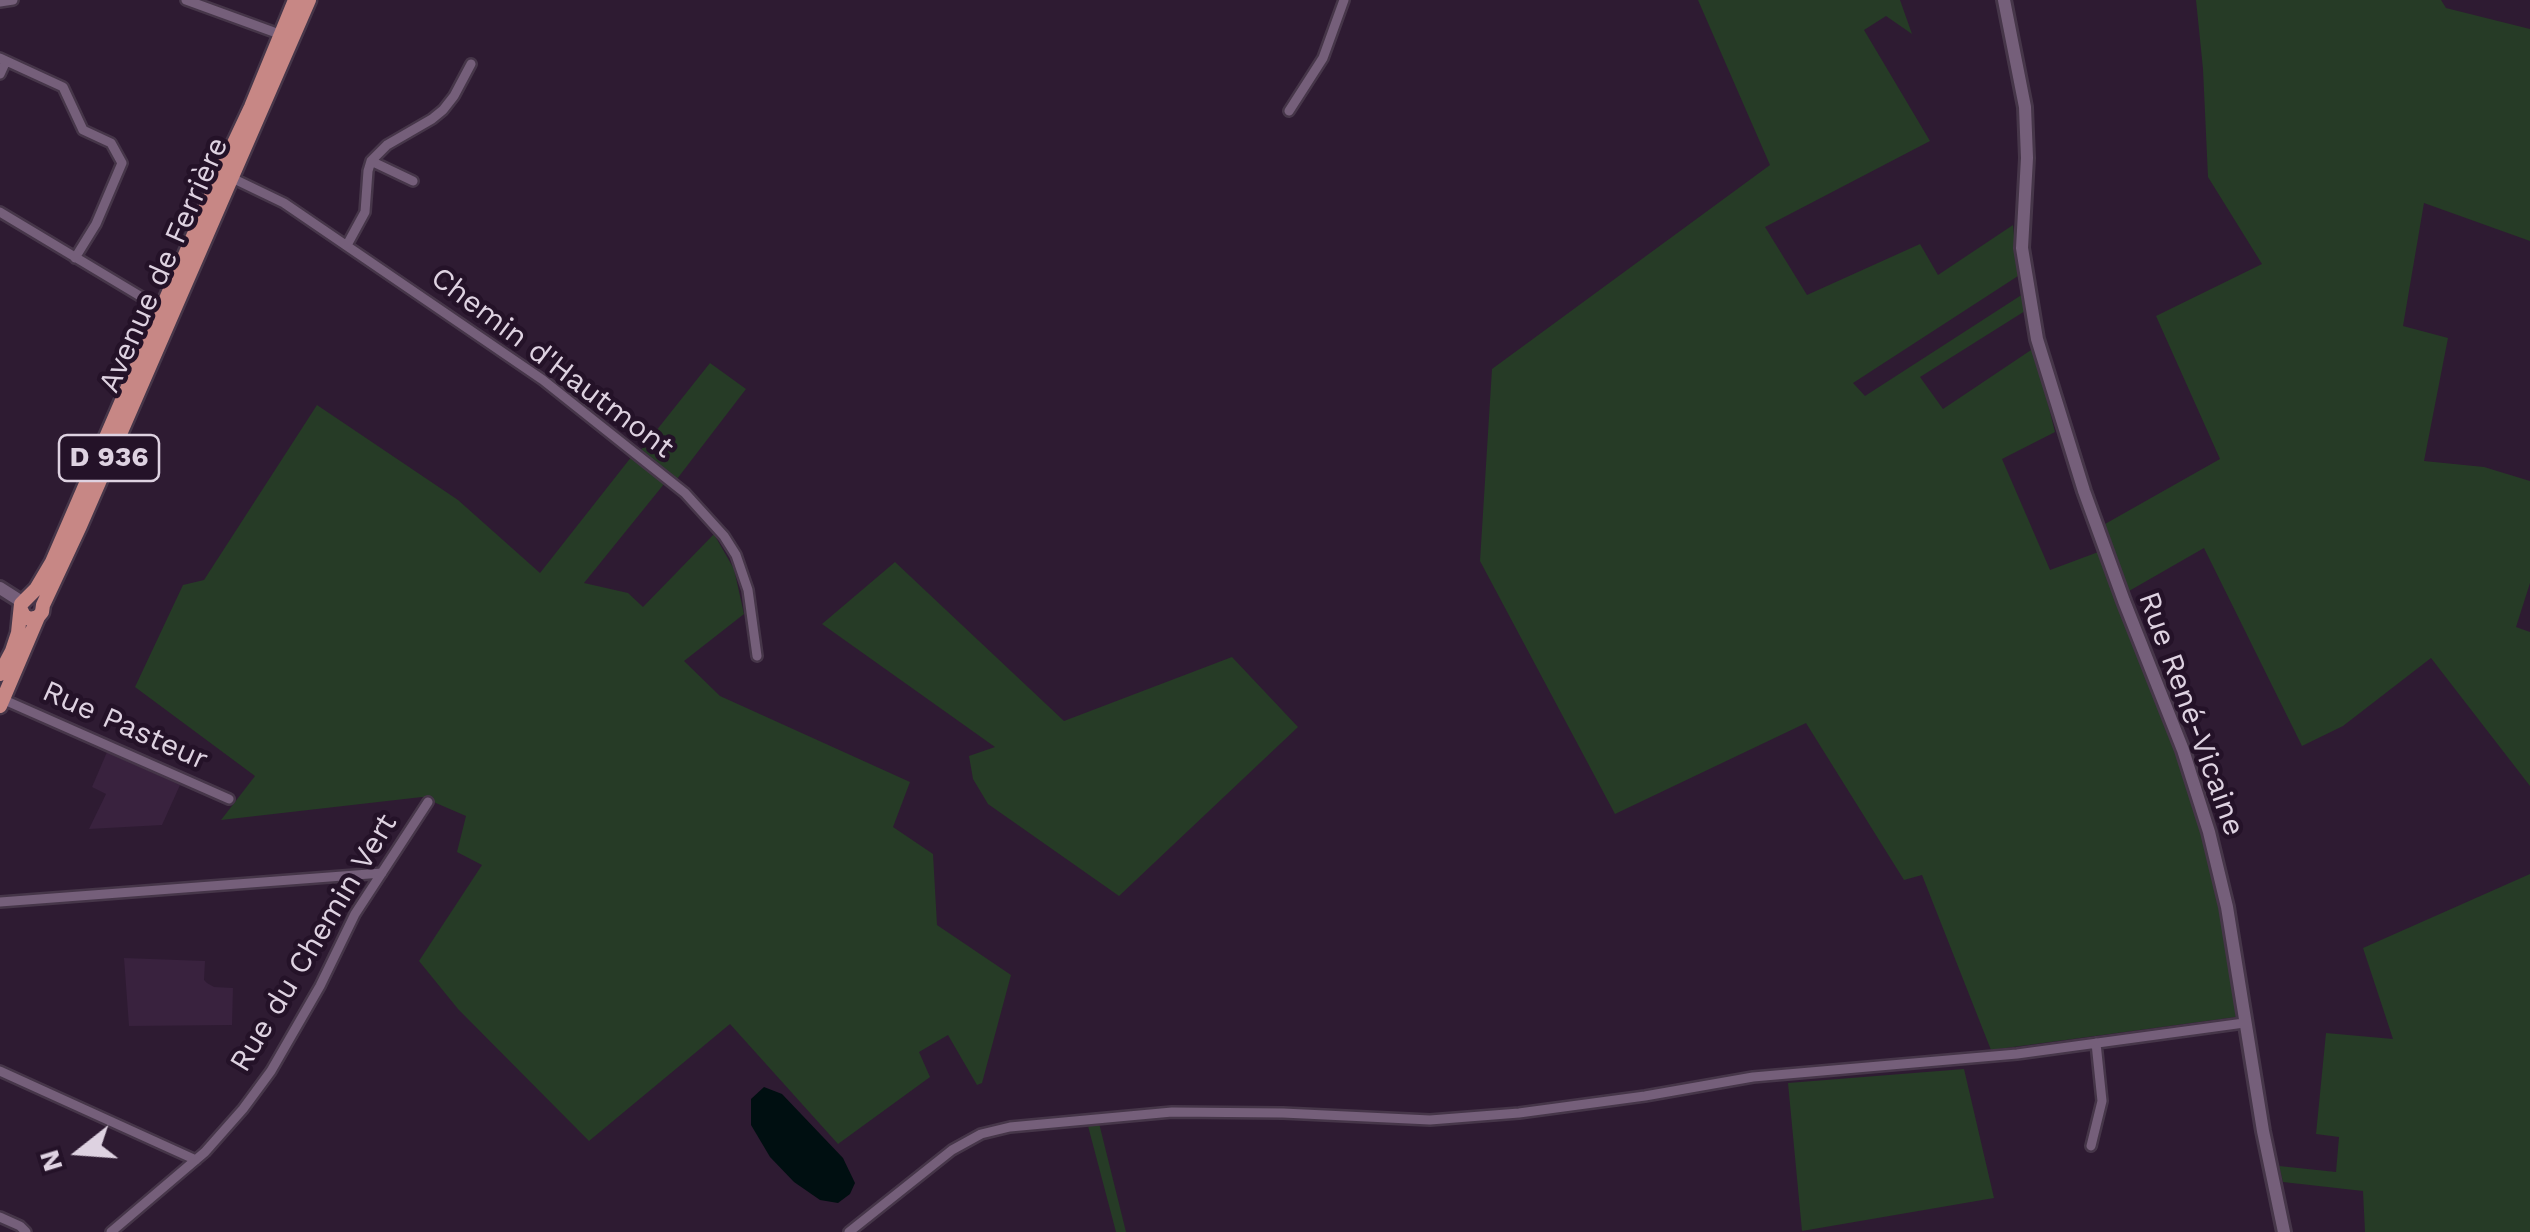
<!DOCTYPE html>
<meta charset="utf-8">
<style>
body{margin:0}
#map{position:relative;width:2530px;height:1232px;overflow:hidden;background:#2e1b32;font-family:"Work Sans",sans-serif}
canvas{display:block}
.north{position:absolute;left:30px;top:1102px;width:100px;height:100px;-webkit-text-stroke:8px #241228;paint-order:stroke;rotate:253deg;font-size:28px;font-weight:700;line-height:40px;text-align:center;color:#ded2e1}
.north::after{content:'';display:block;margin:auto;width:35px;height:45px;background:#ded2e1;clip-path:polygon(50% 0,100% 100%,50% 72%,0 100%)}
</style>
<div id="map">
<canvas width="2530" height="1232"></canvas>
<div class="north">N</div>
</div>
<script>
const ctx = document.querySelector('canvas').getContext('2d');
ctx.lineJoin = 'round';
function paint(path, color) { ctx.fillStyle = color; ctx.fill(path, 'evenodd'); }
const toPath = rows => new Path2D(rows.map(r => 'M' + r).join(''));
function trace(path, color, width, dash) { ctx.strokeStyle = color; ctx.lineWidth = width; ctx.lineCap = dash ? 'butt' : 'round'; ctx.setLineDash(dash || []); ctx.stroke(path); }
function write(font, color, halo, rows, align = 'center') {
  ctx.font = font + ' "Work Sans",sans-serif'; ctx.lineWidth = 9; ctx.setLineDash([]); ctx.textBaseline = 'middle'; ctx.strokeStyle = halo; ctx.fillStyle = color; for (const [text, x, y, turn = 0] of rows) {
    ctx.save(); ctx.translate(x, y); ctx.rotate((+turn || 0) * Math.PI / 180); ctx.textAlign = isNaN(turn) ? turn : align; if (halo) ctx.strokeText(text, 0, 0); ctx.fillText(text, 0, 0); ctx.restore();
  }
}
paint(toPath([
 [107,752,180,785,162,825,89,829,106,794,92,787],
 [124,958,205,961,204,980,207,983,214,987,233,988,232,1025,129,1026]
]), '#39223e');
paint(toPath([
 [1698,0,1900,0,1912,34,1886,16,1864,30,1930,141,1765,227,1807,295,1920,244,1938,275,2013,225,2018,276,1853,383,1865,396,2023,294,2025,311,1920,377,1943,409,2034,348,2055,432,2002,459,2050,570,2101,551,2167,724,2212,869,2223,920,2236,1017,1991,1050,1922,875,1904,880,1806,723,1615,814,1480,561,1492,369,1770,165],
 [2196,0,2441,0,2446,8,2530,29,2530,241,2424,203,2403,326,2448,338,2424,461,2484,467,2530,481,2530,583,2516,627,2530,632,2530,786,2431,658,2343,726,2302,746,2204,548,2129,591,2105,524,2220,459,2156,316,2262,264,2208,177,2203,69],
 [710,363,746,389,677,479,640,451],
 [317,405,458,500,540,573,632,456,664,484,584,583,628,593,643,607,714,534,734,569,744,614,684,661,720,696,910,782,893,827,933,854,937,925,1011,975,982,1083,977,1085,948,1035,919,1052,930,1077,838,1144,730,1024,589,1141,458,1009,419,961,482,865,457,852,466,816,422,797,221,820,255,776,135,687,183,585,204,580],
 [895,562,1064,721,1232,657,1298,727,1119,896,988,804,973,779,969,756,995,747,822,624],
 [2530,874,2530,1232,2365,1232,2363,1191,2283,1182,2279,1166,2336,1172,2339,1137,2316,1134,2326,1033,2393,1039,2363,948],
 [1964,1069,1994,1198,1802,1231,1788,1083],
 [1099,1123,1126,1232,1116,1232,1088,1126]
]), '#263b26');
paint(toPath([
 [764,1087,782,1094,843,1158,855,1183,850,1194,838,1203,820,1200,794,1182,770,1157,751,1125,751,1099]
]), '#000f11');
const street = toPath([
 [186,0,282,35],
 [0,2,13,0],
 [0,58,63,87,83,130,111,143,122,163,96,224,75,258],
 [0,74,6,61],
 [1289,111,1323,58,1344,0],
 [371,161,413,181],
 [232,178,284,203,543,380,685,493,724,536,736,555,748,590,757,656],
 [0,212,165,311],
 [347,245,365,212,368,171,371,161,387,145,432,119,443,110,454,96,471,64],
 [0,698,229,799],
 [0,902,382,873],
 [0,1071,196,1160],
 [2091,1146,2102,1101,2096,1043],
 [0,1217,20,1226,26,1232],
 [111,1232,205,1152,243,1109,271,1071,320,986,355,914,428,802],
 [849,1232,952,1150,981,1134,1010,1127,1172,1112,1283,1113,1430,1120,1519,1113,1645,1096,1753,1077,2017,1054,2244,1023]
]);
const secondary = toPath([
 [2004,0,2025,107,2027,158,2022,248,2037,339,2084,491,2124,601,2183,750,2209,832,2227,907,2263,1131,2284,1232],
 [0,588,22,602]
]);
const primary = toPath([
 [21,610,24,616,30,619,38,617,42,612,43,605,80,526,309,0],
 [0,674,12,651,18,633,21,604,36,589,52,562,227,158,251,107,295,0],
 [0,706,38,617]
]);
trace(street, '#463649', 14);
trace(secondary, '#463649', 18);
trace(primary, '#463649', 19);
trace(street, '#755f7a', 9);
trace(secondary, '#755f7a', 12);
trace(primary, '#c78785', 14);
for (const [x, y, w] of [
 [109,458,100]
]) { const box = new Path2D(); box.roundRect(x - w / 2, y - 23, w, 46, 8); ctx.fillStyle = '#241228'; ctx.fill(box); trace(box, '#ded2e1', 2.5); }
write('bold 28px', '#ded2e1', null, [
 ["D 936",109,458]
]);
write('30px', '#ded2e1', '#241228', [
 ["Avenue de Ferrière",164,265,-66],
 ["Chemin d'Hautmont",552,363,37],
 ["Rue René-Vicaine",2191,714,70],
 ["Rue Pasteur",125,726,24],
 ["Rue du Chemin Vert",314,943,-59]
]);
</script>
